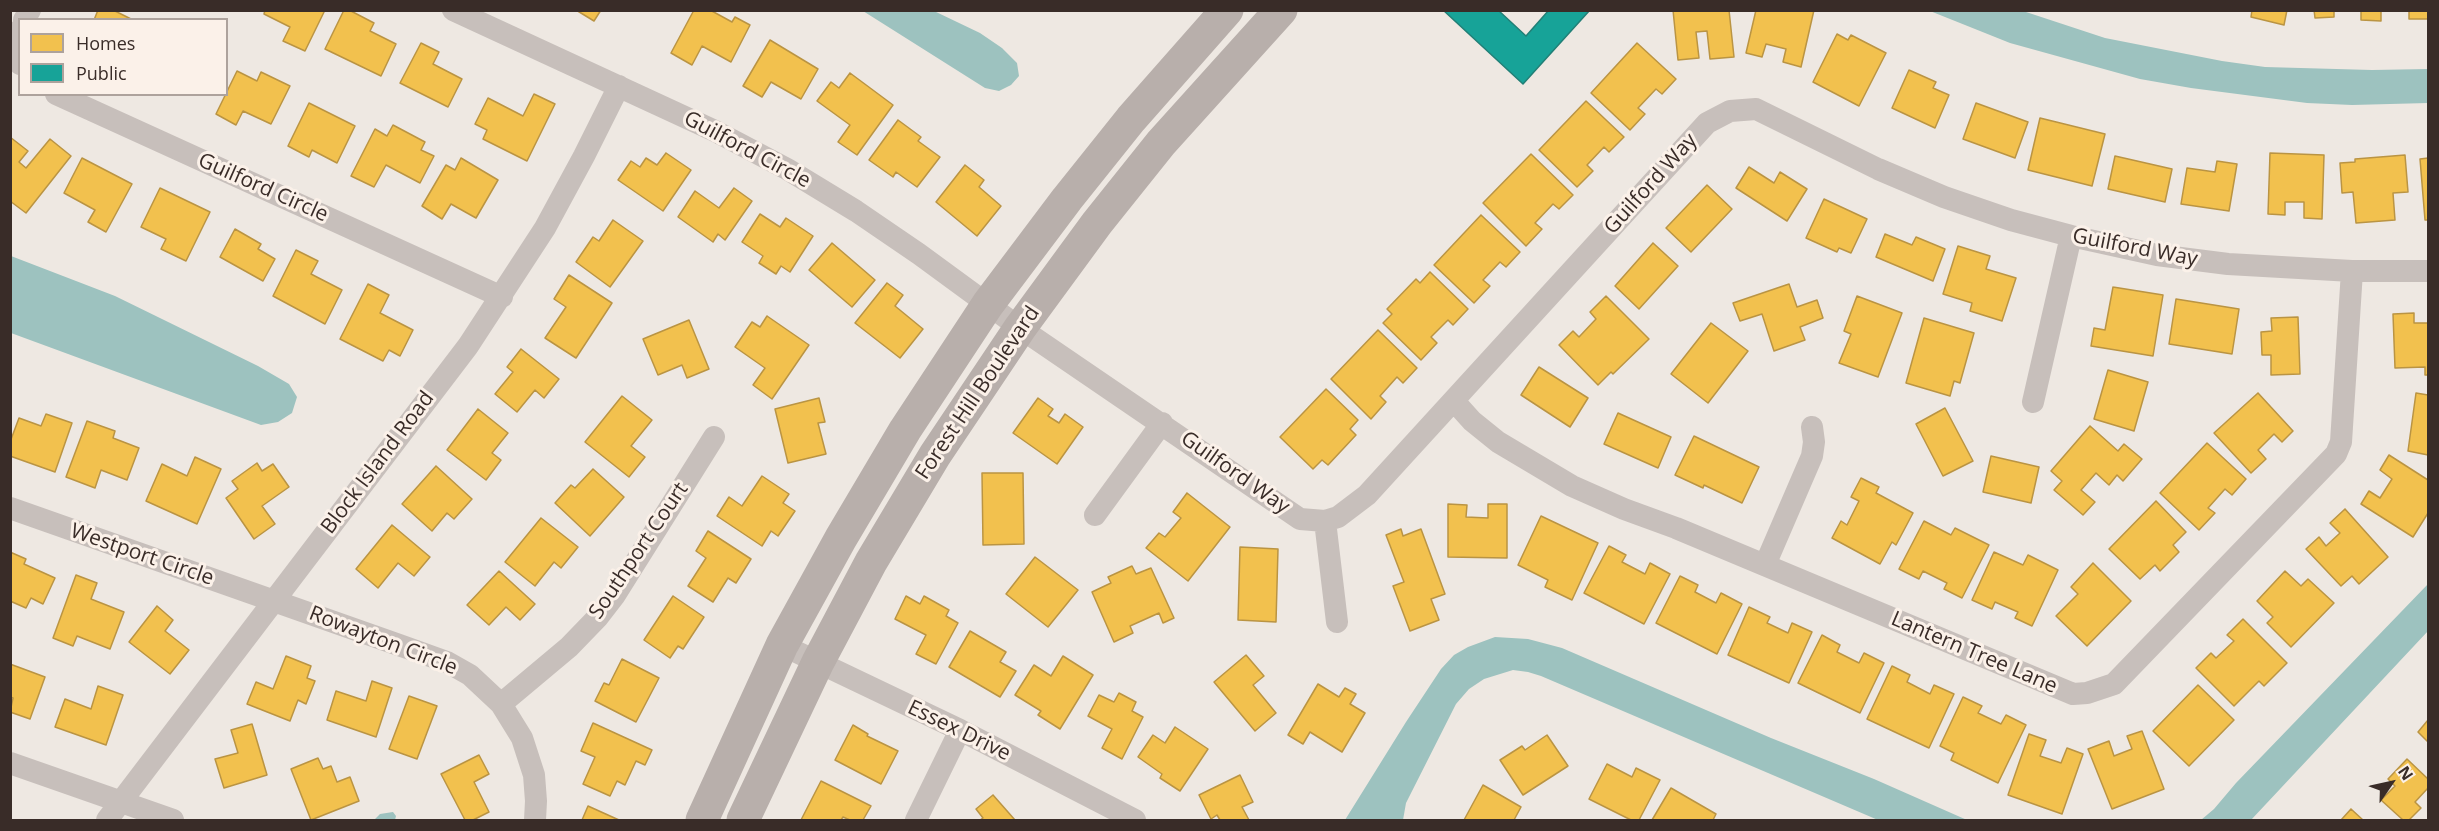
<!DOCTYPE html>
<style>
body{margin:0}
#map{position:relative;width:2439px;height:831px;overflow:hidden;background:#eee8e2;font-family:"Open Sans",sans-serif}
canvas{display:block}
.frame{position:absolute;inset:0;border:12px solid #392c28;pointer-events:none}
.legend{position:absolute;left:18px;top:18px;width:210px;height:78px;box-sizing:border-box;background:#fbf1e9;border:2px solid #ada29c;margin:0;padding:8px 10px;list-style:none;font-size:18px;color:#392c28}
.legend li{display:flex;align-items:center;gap:12px;height:30px}
.legend b{width:30px;border:2px solid #ada29c}
.north{position:absolute;left:2361px;top:753px;width:60px;height:60px;-webkit-text-stroke:4px #fbf1e9;paint-order:stroke;rotate:56deg;font-size:16px;font-weight:700;line-height:24px;text-align:center;color:#392c28}
.north::after{content:'';display:block;margin:auto;width:21px;height:27px;background:#392c28;clip-path:polygon(50% 0,100% 100%,50% 72%,0 100%)}
</style>
<div id="map">
<canvas width="2439" height="831"></canvas>
<div class="frame"></div>
<ul class="legend">
<li><b style="height:16px;background:#f2c14e"></b>Homes</li>
<li><b style="height:16px;background:#17a398"></b>Public</li>
</ul>
<div class="north">N</div>
</div>
<script>
const ctx = document.querySelector('canvas').getContext('2d');
ctx.lineJoin = 'round';
function paint(path, color) { ctx.fillStyle = color; ctx.fill(path, 'evenodd'); }
const toPath = rows => new Path2D(rows.map(r => 'M' + r).join(''));
function trace(path, color, width, dash) { ctx.strokeStyle = color; ctx.lineWidth = width; ctx.lineCap = dash ? 'butt' : 'round'; ctx.setLineDash(dash || []); ctx.stroke(path); }
function write(font, color, halo, rows, align = 'center') {
  ctx.font = font + ' "Open Sans",sans-serif'; ctx.lineWidth = 6; ctx.setLineDash([]); ctx.textBaseline = 'middle'; ctx.strokeStyle = halo; ctx.fillStyle = color; for (const [text, x, y, turn = 0] of rows) {
    ctx.save(); ctx.translate(x, y); ctx.rotate((+turn || 0) * Math.PI / 180); ctx.textAlign = isNaN(turn) ? turn : align; if (halo) ctx.strokeText(text, 0, 0); ctx.fillText(text, 0, 0); ctx.restore();
  }
}
paint(toPath([
 [863,11,934,11,980,33,1002,48,1017,63,1019,76,1011,85,999,91,985,88],
 [1930,11,2023,11,2105,38,2222,61,2265,67,2372,70,2428,69,2428,103,2352,105,2307,103,2191,88,2140,79,2010,43],
 [11,256,115,296,258,366,289,384,297,397,292,413,278,422,261,425,11,333],
 [2428,584,2428,631,2251,820,2201,820,2214,809,2236,783],
 [1495,637,1528,639,1562,648,1771,738,1874,779,1967,820,1878,820,1541,676,1528,672,1513,670,1484,679,1469,689,1456,704,1406,803,1403,820,1345,820,1406,722,1441,669,1454,655,1468,647],
 [393,812,396,816,395,820,374,820,380,814]
]), '#9dc2bf');
const homes = toPath([
 [98,10,113,10,133,20,94,20,98,10],
 [265,10,325,10,305,51,283,41,290,27,264,14,265,10],
 [344,10,349,10,374,23,370,31,396,44,381,76,325,49,344,10],
 [576,10,601,10,594,21,576,10],
 [694,10,710,10,732,22,735,17,750,25,731,62,702,46,692,65,671,53,694,10],
 [1673,10,1729,10,1734,57,1710,59,1707,31,1696,32,1699,58,1678,60,1673,10],
 [1756,10,1814,10,1801,67,1783,62,1786,49,1766,44,1762,57,1746,53,1756,10],
 [2252,10,2287,10,2284,25,2251,17,2252,10],
 [2314,10,2334,10,2334,17,2315,18,2314,10],
 [2361,10,2381,10,2381,21,2361,20,2361,10],
 [2409,10,2428,10,2428,19,2409,19,2409,10],
 [1837,34,1848,40,1851,35,1886,53,1859,106,1813,82,1837,34],
 [770,40,818,69,801,99,771,82,762,97,743,86,770,40],
 [421,43,439,52,433,64,462,79,448,107,400,83,421,43],
 [1637,43,1676,79,1662,94,1656,89,1638,108,1645,114,1630,130,1591,93,1637,43],
 [1909,70,1936,82,1933,88,1949,95,1935,128,1892,108,1909,70],
 [237,71,257,81,261,72,290,86,271,124,243,111,236,125,216,114,237,71],
 [850,73,893,105,857,155,838,142,850,125,817,101,831,82,839,88,850,73],
 [534,94,555,104,527,161,483,139,487,130,475,124,488,98,523,116,534,94],
 [1586,101,1624,137,1609,152,1604,147,1587,165,1593,171,1577,187,1539,150,1586,101],
 [309,103,355,126,337,163,312,150,309,157,288,146,309,103],
 [1976,103,2028,122,2015,158,1963,139,1976,103],
 [2040,118,2105,134,2092,186,2028,170,2040,118],
 [898,120,921,137,918,141,940,157,917,187,896,172,893,177,869,160,898,120],
 [393,125,425,142,421,150,434,156,420,183,386,165,374,187,351,176,375,129,387,136,393,125],
 [10,137,28,151,19,162,26,168,50,139,71,156,26,213,10,201,10,137],
 [666,153,691,170,663,211,618,180,631,161,640,167,646,158,657,165,666,153],
 [2270,153,2324,155,2322,219,2304,218,2304,202,2285,202,2285,215,2268,214,2270,153],
 [1531,154,1573,195,1559,209,1553,204,1535,223,1542,229,1526,246,1483,203,1531,154],
 [2405,155,2408,192,2393,193,2395,220,2356,223,2353,192,2342,193,2340,163,2355,162,2355,159,2405,155],
 [2115,156,2172,169,2165,202,2108,189,2115,156],
 [82,158,132,184,106,232,88,222,95,210,64,193,82,158],
 [461,158,498,180,476,218,451,204,442,219,422,206,446,165,455,170,461,158],
 [2428,158,2428,220,2425,220,2420,159,2428,158],
 [2217,161,2237,164,2229,211,2181,204,2187,168,2215,172,2217,161],
 [965,165,984,180,979,187,1001,206,977,236,936,202,965,165],
 [1749,167,1774,183,1780,172,1807,189,1787,221,1736,188,1749,167],
 [1707,185,1732,209,1691,252,1666,228,1707,185],
 [160,188,210,212,186,261,161,249,166,239,141,227,160,188],
 [734,188,752,201,725,240,718,234,713,242,678,217,695,191,719,208,734,188],
 [1824,199,1867,219,1851,253,1839,248,1837,252,1806,238,1824,199],
 [760,214,780,227,786,218,813,236,790,272,781,266,776,274,759,263,763,256,742,242,760,214],
 [1481,215,1520,252,1506,267,1500,262,1483,280,1490,286,1474,303,1434,265,1481,215],
 [613,220,643,241,610,287,576,262,593,237,599,241,613,220],
 [235,229,261,244,258,249,275,259,263,281,220,257,235,229],
 [1885,234,1912,245,1916,237,1945,249,1933,281,1876,257,1885,234],
 [832,243,875,280,852,307,809,270,832,243],
 [1653,243,1678,266,1639,309,1615,286,1653,243],
 [1958,246,1990,256,1986,269,2016,278,2002,321,1970,311,1972,303,1943,294,1958,246],
 [296,250,318,261,311,274,342,290,325,324,273,296,296,250],
 [1430,272,1468,309,1453,325,1448,320,1431,337,1437,343,1421,360,1383,323,1392,314,1387,309,1416,279,1420,283,1430,272],
 [569,275,612,303,576,358,545,338,566,307,554,299,569,275],
 [887,283,903,295,895,306,923,329,900,358,855,323,887,283],
 [368,284,389,295,380,313,413,330,400,356,389,350,383,361,340,339,368,284],
 [1789,284,1797,307,1817,300,1823,318,1800,327,1805,340,1774,351,1762,314,1740,321,1733,303,1789,284],
 [2113,287,2163,295,2153,356,2091,346,2094,328,2105,330,2113,287],
 [1606,296,1649,339,1613,374,1611,372,1598,385,1559,345,1573,331,1579,337,1596,319,1590,312,1606,296],
 [1857,296,1902,313,1878,377,1839,363,1851,334,1844,331,1857,296],
 [2176,299,2239,309,2232,354,2169,344,2176,299],
 [2414,313,2414,323,2428,323,2428,375,2425,375,2425,367,2395,368,2393,314,2414,313],
 [767,316,809,345,772,399,753,385,765,368,735,347,752,322,760,327,767,316],
 [2298,317,2300,374,2271,375,2271,355,2262,355,2261,332,2272,331,2271,318,2298,317],
 [1924,318,1974,333,1960,383,1954,381,1950,396,1906,383,1924,318],
 [689,320,709,369,687,378,682,365,658,375,643,339,689,320],
 [1711,323,1748,351,1708,403,1671,374,1711,323],
 [1378,330,1417,368,1403,383,1397,377,1380,396,1386,402,1371,419,1331,379,1378,330],
 [521,349,559,379,544,398,535,390,517,412,495,394,513,372,507,367,521,349],
 [1539,367,1588,398,1570,427,1521,395,1539,367],
 [2108,370,2148,382,2134,431,2094,419,2108,370],
 [1326,389,1358,420,1350,429,1356,435,1328,465,1322,460,1313,469,1280,437,1326,389],
 [2258,393,2293,431,2282,442,2274,434,2258,450,2266,459,2251,473,2214,433,2258,393],
 [2416,393,2428,395,2428,455,2408,451,2416,393],
 [622,396,652,420,631,446,645,457,629,477,585,442,622,396],
 [819,398,825,422,818,423,826,454,788,463,775,409,819,398],
 [1038,398,1053,409,1048,416,1059,423,1065,414,1083,427,1057,464,1013,433,1038,398],
 [1945,408,1973,461,1943,476,1916,424,1945,408],
 [478,409,508,433,492,453,501,460,486,480,447,450,478,409],
 [1618,413,1671,437,1658,468,1604,444,1618,413],
 [46,414,72,423,55,472,10,456,10,442,19,418,41,426,46,414],
 [87,421,115,431,113,438,139,448,127,480,101,470,95,488,66,477,87,421],
 [2090,426,2118,451,2124,444,2142,459,2123,481,2117,475,2109,485,2096,473,2081,490,2095,502,2083,515,2054,490,2062,481,2051,471,2090,426],
 [1694,436,1759,467,1742,503,1704,485,1703,488,1675,475,1694,436],
 [2207,443,2246,479,2232,495,2225,489,2208,508,2215,513,2199,530,2160,493,2207,443],
 [2389,455,2428,480,2428,513,2413,537,2361,504,2369,491,2380,498,2392,479,2380,470,2389,455],
 [1991,456,2039,467,2031,503,1983,492,1991,456],
 [195,457,221,469,197,524,146,501,162,464,187,476,195,457],
 [257,463,262,471,273,464,289,487,262,506,275,524,254,539,226,498,238,489,232,481,257,463],
 [436,466,472,499,454,519,447,513,432,531,402,504,436,466],
 [593,469,624,497,590,536,555,503,571,485,575,488,593,469],
 [982,473,1023,473,1024,544,983,545,982,473],
 [762,476,789,494,783,503,795,511,778,536,771,531,762,546,717,516,729,497,742,506,762,476],
 [1861,478,1879,487,1876,493,1913,513,1896,545,1892,542,1880,564,1832,538,1841,521,1847,525,1859,501,1851,497,1861,478],
 [1187,493,1230,527,1188,581,1146,548,1159,533,1165,537,1181,518,1173,512,1187,493],
 [2156,501,2186,532,2173,545,2179,552,2160,571,2155,565,2140,579,2109,549,2156,501],
 [1448,504,1467,505,1466,517,1488,518,1488,504,1507,504,1507,558,1448,557,1448,504],
 [2345,509,2388,557,2359,584,2352,576,2341,586,2306,549,2319,537,2326,546,2340,533,2330,523,2345,509],
 [1541,516,1598,543,1572,600,1545,587,1548,580,1518,565,1541,516],
 [541,518,578,547,561,568,554,562,535,586,505,562,541,518],
 [1924,521,1951,535,1955,528,1989,545,1962,598,1944,589,1947,583,1923,571,1919,579,1899,569,1924,521],
 [392,525,430,557,414,576,398,563,378,588,356,569,392,525],
 [1401,529,1403,536,1421,529,1445,594,1431,599,1439,620,1410,631,1393,586,1404,582,1386,535,1401,529],
 [708,531,751,559,736,583,728,578,713,602,688,586,706,558,696,551,708,531],
 [1609,546,1626,555,1622,562,1645,574,1650,563,1670,574,1644,624,1584,593,1609,546],
 [1240,547,1278,549,1276,622,1238,620,1240,547],
 [10,552,26,559,24,564,55,578,43,604,31,598,26,608,10,601,10,552],
 [1994,552,2023,565,2028,555,2058,570,2032,626,2015,618,2018,612,1995,602,1992,609,1972,600,1994,552],
 [1035,557,1078,590,1048,627,1006,594,1035,557],
 [2093,563,2131,601,2087,646,2056,616,2078,594,2071,587,2093,563],
 [1132,566,1136,574,1151,568,1174,618,1163,623,1159,613,1130,626,1133,633,1114,642,1092,592,1111,583,1108,577,1132,566],
 [499,571,535,604,520,620,506,607,489,625,467,605,499,571],
 [2285,571,2301,586,2308,579,2334,603,2291,647,2267,623,2273,617,2257,601,2285,571],
 [76,575,97,583,91,599,124,612,110,649,77,636,73,646,53,638,76,575],
 [1680,576,1698,585,1695,592,1716,603,1721,593,1742,604,1717,654,1656,623,1680,576],
 [673,596,704,617,683,649,678,646,670,658,644,640,673,596],
 [906,596,920,604,924,596,949,610,946,616,958,623,936,664,916,654,926,635,895,619,906,596],
 [157,606,173,620,165,631,189,650,170,674,129,642,157,606],
 [1749,607,1770,617,1767,623,1788,633,1792,623,1812,632,1789,683,1728,655,1749,607],
 [2243,619,2287,663,2264,686,2259,681,2234,706,2196,668,2211,653,2216,658,2234,641,2227,635,2243,619],
 [970,631,1006,652,1000,662,1016,671,1000,697,949,667,970,631],
 [1822,635,1840,645,1837,652,1859,663,1864,653,1884,663,1860,713,1798,683,1822,635],
 [1246,655,1264,676,1253,685,1276,713,1255,731,1214,682,1246,655],
 [286,656,311,666,307,678,315,681,306,704,298,700,290,721,247,704,256,682,273,689,286,656],
 [1063,656,1093,675,1060,729,1038,715,1041,711,1015,695,1034,665,1051,676,1063,656],
 [622,659,659,678,636,722,595,701,604,683,609,685,622,659],
 [10,664,45,677,30,719,10,712,13,698,10,697,10,664],
 [1892,666,1910,675,1907,682,1930,694,1934,685,1954,694,1929,748,1867,719,1892,666],
 [372,681,392,688,376,737,327,720,336,691,366,701,372,681],
 [1318,684,1339,697,1345,688,1356,694,1350,704,1365,713,1342,752,1310,732,1303,744,1288,735,1318,684],
 [2198,685,2234,720,2189,766,2153,731,2198,685],
 [98,686,123,695,106,745,55,727,65,699,91,709,98,686],
 [1119,693,1136,702,1132,711,1143,717,1122,759,1102,748,1112,729,1088,716,1099,695,1114,702,1119,693],
 [409,696,437,706,417,759,389,749,409,696],
 [1963,697,1982,706,1978,713,2001,724,2006,715,2026,725,1998,783,1951,760,1954,753,1940,746,1963,697],
 [2428,720,2428,742,2418,732,2428,720],
 [593,723,652,750,645,765,636,761,625,785,617,781,610,796,583,784,595,757,581,751,593,723],
 [252,724,267,775,224,788,215,759,238,753,231,730,252,724],
 [853,725,868,734,867,736,898,751,881,784,835,760,853,725],
 [1175,727,1208,749,1180,791,1160,778,1162,774,1138,757,1153,735,1165,743,1175,727],
 [2142,731,2164,789,2112,809,2088,749,2109,741,2114,756,2132,749,2127,736,2142,731],
 [2029,734,2046,740,2040,756,2061,763,2067,748,2083,754,2062,814,2008,795,2029,734],
 [1547,735,1568,766,1523,795,1500,760,1522,746,1525,750,1547,735],
 [479,755,489,774,474,782,489,812,473,820,465,820,441,774,479,755],
 [318,758,323,769,331,766,337,782,350,777,359,801,311,820,291,769,318,758],
 [2407,759,2428,779,2428,788,2415,802,2421,808,2409,820,2403,820,2381,800,2395,786,2388,779,2407,759],
 [1607,764,1632,777,1636,768,1660,780,1639,820,1631,820,1589,799,1607,764],
 [1240,775,1253,802,1242,807,1249,820,1220,820,1217,815,1211,819,1199,795,1240,775],
 [821,781,871,806,863,820,850,820,843,817,841,820,801,820,821,781],
 [1483,785,1521,807,1514,820,1464,820,1483,785],
 [1671,788,1716,814,1713,820,1652,820,1671,788],
 [993,795,1015,820,980,820,983,818,976,809,993,795],
 [588,806,619,820,582,820,588,806],
 [2351,809,2363,820,2341,820,2351,809]
]);
paint(homes, '#f2c14e');
trace(homes, '#ba9443', 1.5);
const public = toPath([
 [1443,10,1498,10,1526,36,1549,10,1590,10,1523,84,1443,10]
]);
paint(public, '#17a398');
trace(public, '#217f76', 1.5);
trace(toPath([
 [453,10,715,131,787,169,856,211,919,254,1020,328,1300,519,1325,521,1338,517,1367,495,1707,123,1730,111,1756,109,1878,169,1944,197,2011,220,2071,236,2157,255,2228,264,2352,271,2428,271],
 [24,20,30,10],
 [20,30,16,49,20,64],
 [56,94,502,297],
 [1454,401,1472,421,1498,442,1572,486,1624,509,1676,528,2073,694,2087,693,2114,684,2336,454,2341,442,2352,271],
 [2033,402,2071,236],
 [10,508,399,645,447,662,470,675,501,704,522,738,534,775,536,801,535,820],
 [1095,515,1162,423],
 [1325,521,1337,622],
 [1765,565,1812,456,1814,442,1812,427],
 [782,645,960,730,1135,820],
 [501,704,569,647,598,617,615,595,714,437],
 [10,763,173,820],
 [107,820,468,346,545,228,584,156,619,86],
 [916,820,960,730]
]), '#c7bfbb', 22);
trace(toPath([
 [702,820,782,645,841,538,905,430,988,304,1067,199,1131,119,1227,10],
 [743,820,818,662,871,562,935,455,1020,328,1097,223,1161,143,1281,10]
]), '#b8afab', 33);
write('21px', '#392c28', '#fbf1e9', [
 ["Guilford Circle",747,150,28],
 ["Guilford Way",1651,184,-48],
 ["Guilford Circle",263,188,24],
 ["Guilford Way",2135,248,11],
 ["Forest Hill Boulevard",978,393,-56],
 ["Block Island Road",378,463,-53],
 ["Guilford Way",1235,473,35],
 ["Southport Court",639,551,-56],
 ["Westport Circle",142,555,19],
 ["Rowayton Circle",383,641,21],
 ["Lantern Tree Lane",1974,653,23],
 ["Essex Drive",959,731,26]
]);
</script>
